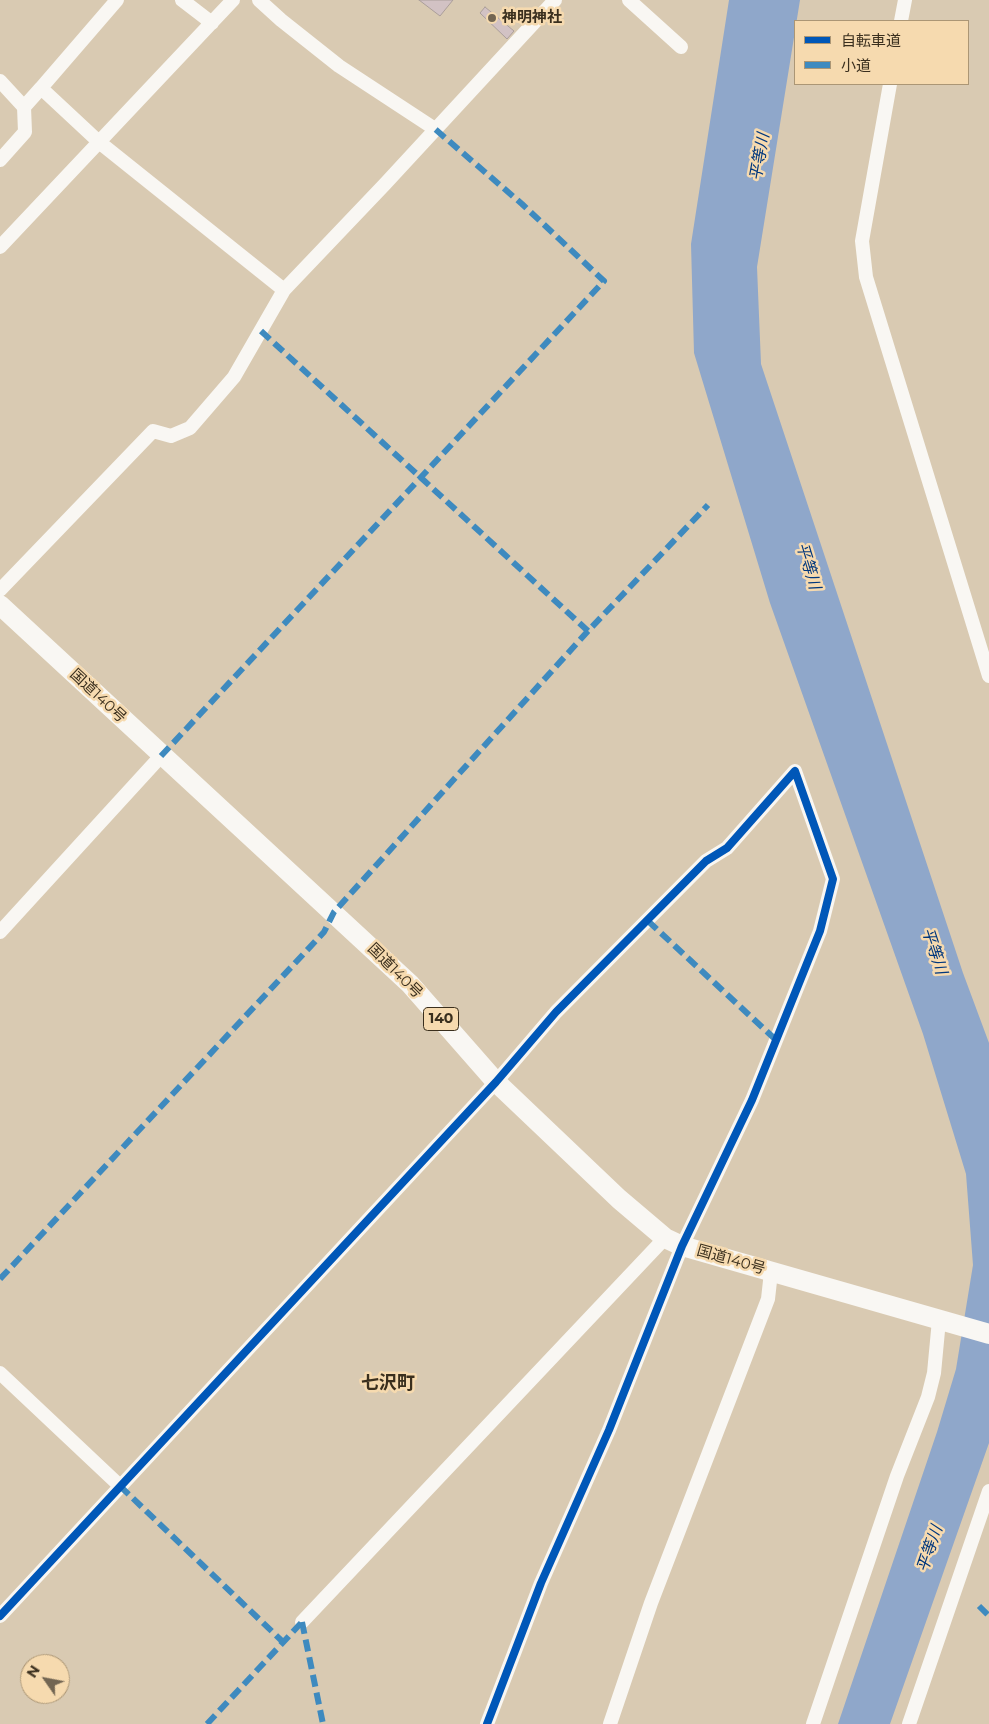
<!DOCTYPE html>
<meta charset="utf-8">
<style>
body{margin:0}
#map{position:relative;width:989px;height:1724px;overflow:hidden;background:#d9cab2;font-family:Montserrat,"Noto Sans JP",sans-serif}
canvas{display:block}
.legend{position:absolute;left:794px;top:20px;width:175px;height:65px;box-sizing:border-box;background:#f6daaf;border:1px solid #ab9675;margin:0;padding:6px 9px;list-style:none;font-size:15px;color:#3a2f1e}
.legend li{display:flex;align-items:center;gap:10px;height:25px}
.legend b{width:25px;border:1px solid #ab9675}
.north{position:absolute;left:20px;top:1654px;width:50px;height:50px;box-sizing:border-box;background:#f6daaf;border:1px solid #ab9675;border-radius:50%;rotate:303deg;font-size:14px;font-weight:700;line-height:20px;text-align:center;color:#3a2f1e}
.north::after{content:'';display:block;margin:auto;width:18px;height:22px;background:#726552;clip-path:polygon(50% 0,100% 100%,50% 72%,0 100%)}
</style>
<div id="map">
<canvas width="989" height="1724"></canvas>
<ul class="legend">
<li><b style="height:6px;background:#0057b8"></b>自転車道</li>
<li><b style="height:6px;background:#3e8abf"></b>小道</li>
</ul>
<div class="north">N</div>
</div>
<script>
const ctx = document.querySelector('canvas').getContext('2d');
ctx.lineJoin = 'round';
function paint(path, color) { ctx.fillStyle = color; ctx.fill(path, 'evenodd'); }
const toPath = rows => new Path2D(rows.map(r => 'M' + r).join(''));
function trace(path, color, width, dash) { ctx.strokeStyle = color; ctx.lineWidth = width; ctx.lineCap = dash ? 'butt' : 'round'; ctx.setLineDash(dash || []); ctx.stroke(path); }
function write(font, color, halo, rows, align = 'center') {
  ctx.font = font + ' Montserrat,"Noto Sans JP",sans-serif'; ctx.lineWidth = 5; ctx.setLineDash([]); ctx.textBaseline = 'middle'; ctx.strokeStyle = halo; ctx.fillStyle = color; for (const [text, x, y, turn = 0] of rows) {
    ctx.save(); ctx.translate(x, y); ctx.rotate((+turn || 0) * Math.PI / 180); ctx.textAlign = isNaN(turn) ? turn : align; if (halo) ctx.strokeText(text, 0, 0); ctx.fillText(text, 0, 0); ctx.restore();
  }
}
paint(toPath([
 [729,0,800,0,757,267,761,364,963,973,989,1043,989,1443,890,1724,838,1724,937,1432,956,1369,973,1265,966,1174,923,1034,770,603,694,353,691,244]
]), '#8fa7ca');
const building = toPath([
 [419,0,453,0,440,16,419,0],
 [485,7,514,31,507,39,480,13,485,7]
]);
paint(building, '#d2c2c4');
trace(building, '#aa9e9a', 1);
trace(toPath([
 [182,0,212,23],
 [259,0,281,20,339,66,435,129],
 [629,0,681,47],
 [901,21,905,0],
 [0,81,24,107,41,88,99,142,284,290],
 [890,84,862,241,866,277,989,676],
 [41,88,117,0],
 [0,160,25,132,24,107],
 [0,247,233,0],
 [0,590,153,431,171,436,190,428,234,377,284,290,385,184,555,0],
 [0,932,161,756],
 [0,1373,120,1486],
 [0,1616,496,1082,556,1012,706,861,727,848,795,771,833,879,820,931,752,1100,682,1246,609,1430,541,1583,487,1724],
 [302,1622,665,1238],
 [610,1724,651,1603,768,1299,771,1272],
 [813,1724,897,1476,928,1397,934,1373,939,1320],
 [909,1724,989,1491]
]), '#f9f7f3', 14);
trace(toPath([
 [0,605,410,984,496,1082,619,1199,665,1238,682,1246,989,1334]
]), '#f9f7f3', 20);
trace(toPath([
 [261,331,588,631],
 [161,756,604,281,522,204,435,129],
 [648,921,776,1040],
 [0,1279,324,932,334,912,588,631,708,505],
 [120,1486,283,1642],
 [979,1606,989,1616],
 [302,1622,323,1724],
 [207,1724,302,1622]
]), '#3e8abf', 6, [12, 6]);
trace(toPath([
 [0,1616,496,1082,556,1012,706,861,727,848,795,771,833,879,820,931,752,1100,682,1246,609,1430,541,1583,487,1724]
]), '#0057b8', 8);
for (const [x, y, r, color] of [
 [492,18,5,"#726552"]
]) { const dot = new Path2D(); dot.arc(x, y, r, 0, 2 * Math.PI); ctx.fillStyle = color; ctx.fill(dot); trace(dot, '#f6daaf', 2); }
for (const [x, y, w] of [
 [441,1019,35]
]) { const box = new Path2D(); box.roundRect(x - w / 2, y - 11.5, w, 23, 4); ctx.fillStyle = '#f6daaf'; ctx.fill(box); trace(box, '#3a2f1e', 1); }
write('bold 14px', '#3a2f1e', null, [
 ["140",441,1019]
]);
write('bold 15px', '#3a2f1e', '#f6daaf', [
 ["神明神社",502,18]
], 'left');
write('15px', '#3a2f1e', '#f6daaf', [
 ["国道140号",98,696,43],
 ["国道140号",395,971,45],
 ["国道140号",731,1260,16]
]);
write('italic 16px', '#00377d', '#f6daaf', [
 ["平等川",760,157,-80],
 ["平等川",808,566,73],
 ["平等川",934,951,72],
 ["平等川",930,1549,-71]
]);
write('bold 18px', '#3a2f1e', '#f6daaf', [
 ["七沢町",388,1384]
]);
</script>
